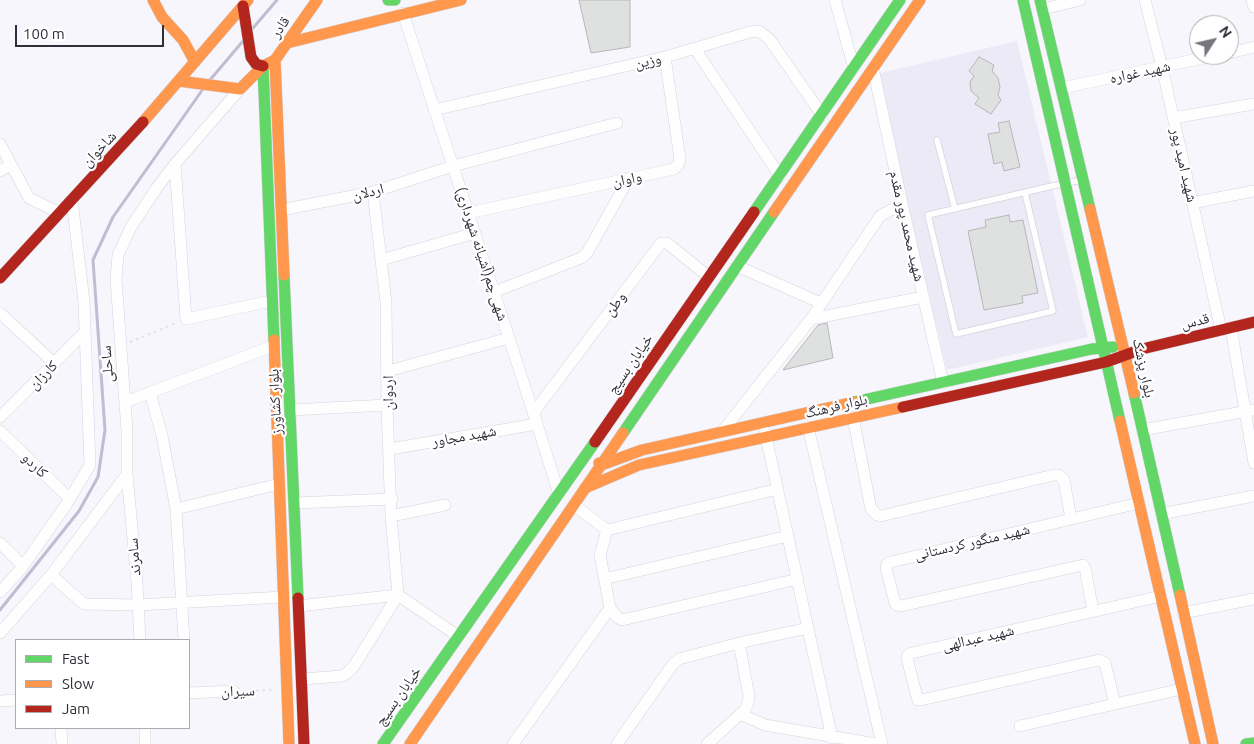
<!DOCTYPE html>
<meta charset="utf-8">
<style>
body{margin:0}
#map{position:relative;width:1254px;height:744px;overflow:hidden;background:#f7f6fc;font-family:Ubuntu,sans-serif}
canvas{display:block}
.legend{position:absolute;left:15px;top:639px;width:175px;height:90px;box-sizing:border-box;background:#fff;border:1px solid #acabaf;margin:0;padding:6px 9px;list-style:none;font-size:15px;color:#302e38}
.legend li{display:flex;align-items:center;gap:10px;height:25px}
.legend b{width:25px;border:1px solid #acabaf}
.north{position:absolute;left:1189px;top:15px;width:50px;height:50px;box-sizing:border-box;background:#fff;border:1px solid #acabaf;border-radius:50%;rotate:55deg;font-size:14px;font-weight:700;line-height:20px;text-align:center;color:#302e38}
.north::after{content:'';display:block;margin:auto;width:18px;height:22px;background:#76747d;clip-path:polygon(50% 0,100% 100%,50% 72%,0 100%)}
.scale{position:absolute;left:15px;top:25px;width:149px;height:22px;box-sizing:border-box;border:2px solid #302e38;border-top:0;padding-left:6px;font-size:15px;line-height:18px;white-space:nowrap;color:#302e38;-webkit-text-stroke:4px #fff;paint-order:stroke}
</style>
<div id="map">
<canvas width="1254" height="744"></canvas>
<ul class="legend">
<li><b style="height:6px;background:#63d668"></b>Fast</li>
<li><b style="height:6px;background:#ff974d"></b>Slow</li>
<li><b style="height:6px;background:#b3261e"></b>Jam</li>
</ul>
<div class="north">N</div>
<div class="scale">100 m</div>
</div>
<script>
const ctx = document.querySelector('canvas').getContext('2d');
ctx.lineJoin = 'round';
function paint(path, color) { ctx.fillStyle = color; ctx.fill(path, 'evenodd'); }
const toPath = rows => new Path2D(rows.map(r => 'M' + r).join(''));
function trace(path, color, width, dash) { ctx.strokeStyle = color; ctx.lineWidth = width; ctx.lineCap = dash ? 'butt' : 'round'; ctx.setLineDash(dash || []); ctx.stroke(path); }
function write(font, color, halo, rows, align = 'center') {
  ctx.font = font + ' Ubuntu,"Noto Naskh Arabic",sans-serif'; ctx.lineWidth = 4.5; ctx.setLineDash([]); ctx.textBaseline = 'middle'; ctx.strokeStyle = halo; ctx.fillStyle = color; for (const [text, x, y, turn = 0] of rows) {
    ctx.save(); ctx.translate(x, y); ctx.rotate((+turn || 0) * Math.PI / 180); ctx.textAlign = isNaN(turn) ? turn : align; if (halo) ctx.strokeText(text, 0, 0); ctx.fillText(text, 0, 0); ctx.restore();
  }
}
paint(toPath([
 [1017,41,1088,337,947,370,876,74]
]), '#eceaf7');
trace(toPath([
 [253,28,277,0],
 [210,80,243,41],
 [0,610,79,511,98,477,105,430,93,260,113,217,203,89]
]), '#c0bcd2', 3);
const building = toPath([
 [579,0,630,0,630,47,591,53,579,0],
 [979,57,994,65,992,71,998,78,1000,87,998,95,1001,100,991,114,975,104,979,98,971,91,970,82,974,76,969,71,979,57],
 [1009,121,1020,167,1004,171,1002,162,994,164,988,134,1000,132,998,123,1009,121],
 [1009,215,1010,222,1023,220,1038,293,1022,296,1023,303,984,310,968,231,986,227,985,220,1009,215],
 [827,323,833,358,783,370,818,325,827,323]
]);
paint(building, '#dee1df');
trace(building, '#b6b8b7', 1);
const lane = toPath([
 [937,140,955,209],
 [1025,193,1053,311,956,334,928,215,1052,186,1082,180]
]);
const street = toPath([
 [835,0,854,68],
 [1145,0,1162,67,1221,330],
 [1252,0,1254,7],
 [1043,9,1080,0],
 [403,13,537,424,559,494],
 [695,49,780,176],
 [1229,53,1254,47],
 [873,68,903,208,943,383],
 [1062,88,1217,55],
 [434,110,665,57,750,32,759,31,770,40,822,115],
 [1173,118,1254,104],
 [0,144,29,198,60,213],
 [175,164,186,319,271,301],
 [0,171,11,165],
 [373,192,386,302,387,405,391,516,398,595],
 [1192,203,1254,191],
 [281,210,373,192,453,166,617,123],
 [468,213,674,169,678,165,680,159,665,57],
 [381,260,475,233],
 [737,266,821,303],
 [494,292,581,258,587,253,629,178],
 [0,313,54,363],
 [811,319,923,297],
 [1231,328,1254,463],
 [388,371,509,338],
 [150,392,162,436,176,509,184,640],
 [125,402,273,346],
 [290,410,387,405],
 [534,412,661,243,667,243,709,277],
 [0,417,85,332],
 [853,417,871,509,877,515,881,516,1054,475,1059,475,1064,480,1071,519],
 [808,427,882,744],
 [1142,430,1254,410],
 [0,431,70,499],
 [722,432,811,319,880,216,891,210,903,208],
 [765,432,832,738],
 [390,449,537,424],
 [127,474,137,583,140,640],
 [295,503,392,499],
 [574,505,607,530,600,555,610,608,617,617,622,620,798,579],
 [176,509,279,484],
 [1161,514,1254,496],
 [391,516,445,505],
 [607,530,778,489],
 [0,543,23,566],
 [51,575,84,604,138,605,283,597],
 [604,579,788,536],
 [0,592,21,569,66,505,90,465,84,302,72,200],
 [298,606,398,595,458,636],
 [1093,611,1085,568,1083,565,901,606,897,605,895,603,886,568,887,564,891,562,1139,503],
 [1183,613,1254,599],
 [0,633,51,575,127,474,127,431,116,279,118,255,131,227,156,189,175,164,240,89],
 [302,679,342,676,347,673,354,666,398,595],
 [189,693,234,691],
 [0,701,16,700],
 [1115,704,1182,689],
 [740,714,765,725,876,744],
 [1020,726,1115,704,1105,663,1099,660,921,700,918,700,917,697,907,658,908,655,912,653,1161,596],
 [61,728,62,744],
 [145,728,145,744],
 [513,744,610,608],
 [617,744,673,664,679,659,739,643,808,628],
 [707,744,745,710,748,703,749,696,739,643]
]);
const fast = toPath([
 [388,0,395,0],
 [1023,0,1120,421],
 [1040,0,1090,209],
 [263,66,274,340],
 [754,212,900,0],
 [284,275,298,598],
 [1134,393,1180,595],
 [854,402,1092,349,1113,347],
 [623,433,774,212],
 [383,744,595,442],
 [1246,744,1254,743]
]);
const slow = toPath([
 [153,0,162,17,183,40,195,62],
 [287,43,461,0],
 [275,60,284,275],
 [179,81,240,89,263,66,275,60,317,0],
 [143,122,248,0],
 [1090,209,1134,393],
 [774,212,920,0],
 [274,340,289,744],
 [1120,421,1195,744],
 [599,463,601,465,642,450,854,402],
 [585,488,639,465,903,407],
 [1180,595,1213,744],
 [410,744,623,433]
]);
const jam = toPath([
 [243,6,251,57,256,64,263,66],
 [0,278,143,122],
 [903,407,1106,362,1142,349,1254,322],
 [595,442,754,212],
 [298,598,304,744]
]);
trace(lane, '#d5d3db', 7);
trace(street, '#d5d3db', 12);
trace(fast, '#d5d3db', 12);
trace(slow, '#d5d3db', 12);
trace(jam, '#d5d3db', 12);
trace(toPath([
 [130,342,176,323],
 [243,691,274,690]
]), '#e2e1e3', 2, [2.5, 4]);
trace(lane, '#fefeff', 5.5);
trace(street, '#fefeff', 11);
trace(fast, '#63d668', 11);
trace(slow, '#ff974d', 11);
trace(jam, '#b3261e', 11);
write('15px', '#302e38', '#fff', [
 ["قادر",280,27,-55],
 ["وزین",648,61,-13],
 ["شهید غواره",1140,72,-12],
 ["شاخوان",99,149,-47],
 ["شهید امید پور",1184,165,77],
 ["واوان",627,179,-12],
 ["اردلان",368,192,-14],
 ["شهید محمد پور مقدم",907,226,77],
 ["شهی چم(آشیانه شهرداری)",482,254,72],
 ["وطن",615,304,-53],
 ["قدس",1195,321,-13],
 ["ساحلی",107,364,-94],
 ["خیابان بسیج",630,364,-56],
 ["بلوار پزشک",1144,368,78],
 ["کارزان",43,375,-45],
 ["اردوان",388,393,-90],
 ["بلوار کشاورز",275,402,-93],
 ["بلوار فرهنگ",836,406,-13],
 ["شهید مجاور",464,436,-10],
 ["کاردو",35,465,44],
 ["شهید منگور کردستانی",972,542,-13],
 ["سامرند",134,557,-95],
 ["شهید عبدالهی",978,638,-13],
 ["سیران",238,691,-2],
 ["خیابان بسیج",398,696,-55]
]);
</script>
